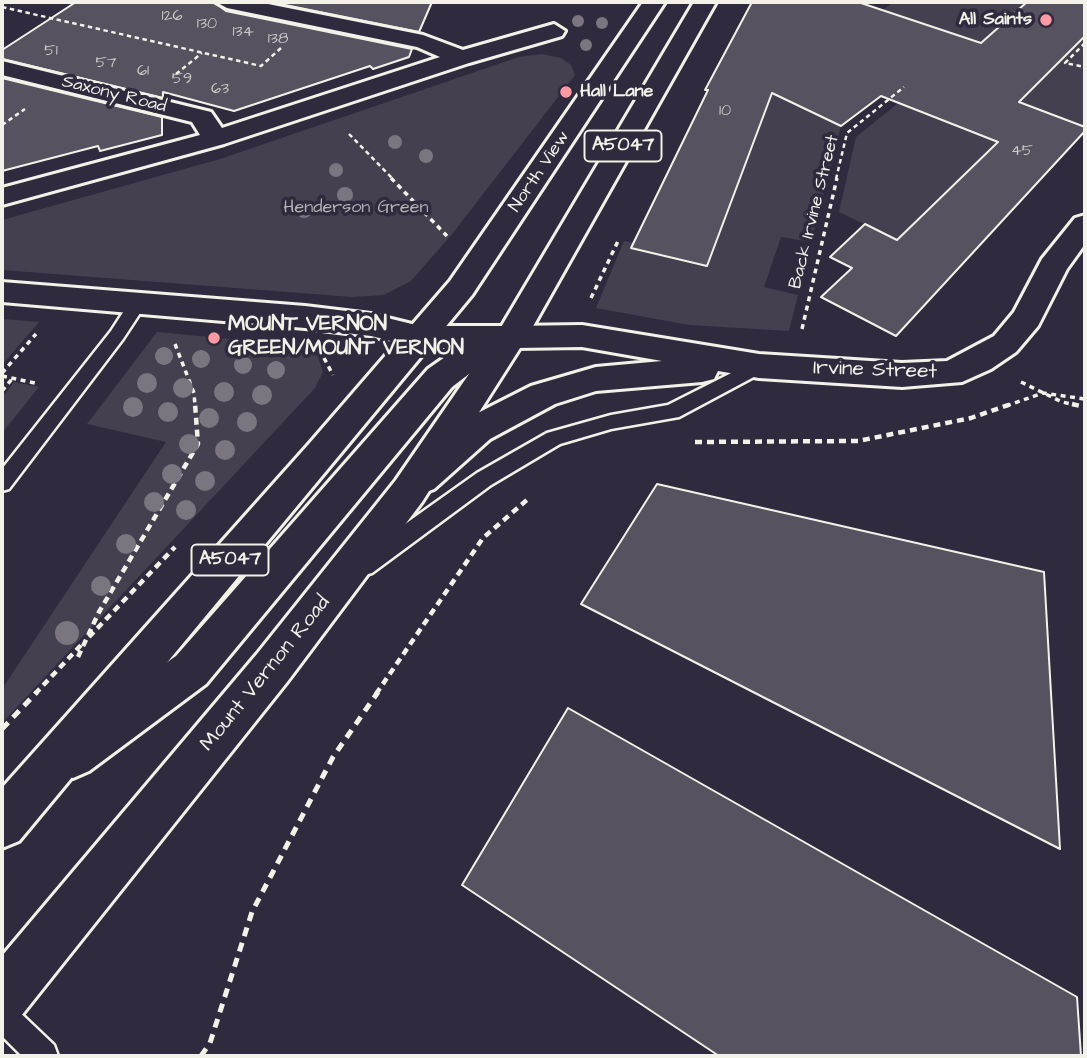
<!DOCTYPE html>
<style>
body{margin:0}
#map{position:relative;width:1087px;height:1058px;overflow:hidden;background:#2f2a3d;font-family:"Architects Daughter",sans-serif}
canvas{display:block}
.frame{position:absolute;inset:0;border:4px solid #f4f1e8;pointer-events:none}
</style>
<div id="map">
<canvas width="1087" height="1058"></canvas>
<div class="frame"></div>
</div>
<script>
const ctx = document.querySelector('canvas').getContext('2d');
ctx.lineJoin = 'round';
function paint(path, color) { ctx.fillStyle = color; ctx.fill(path, 'evenodd'); }
const toPath = rows => new Path2D(rows.map(r => 'M' + r).join(''));
function trace(path, color, width, dash) { ctx.strokeStyle = color; ctx.lineWidth = width; ctx.lineCap = dash ? 'butt' : 'round'; ctx.setLineDash(dash || []); ctx.stroke(path); }
function write(font, color, halo, rows, align = 'center') {
  ctx.font = font + ' "Architects Daughter",sans-serif'; ctx.lineWidth = 7; ctx.setLineDash([]); ctx.textBaseline = 'middle'; ctx.strokeStyle = halo; ctx.fillStyle = color; for (const [text, x, y, turn = 0] of rows) {
    ctx.save(); ctx.translate(x, y); ctx.rotate((+turn || 0) * Math.PI / 180); ctx.textAlign = isNaN(turn) ? turn : align; if (halo) ctx.strokeText(text, 0, 0); ctx.fillText(text, 0, 0); ctx.restore();
  }
}
paint(toPath([
 [890,2,1027,2,983,43,1054,67,1085,36,1085,127,1048,113,1035,125,953,124,1008,147,979,161,897,240,839,212,856,137,917,88,900,81,816,114,841,126,811,242,781,237,764,287,798,295,789,331,689,325,596,308,624,241,634,243,632,248,707,265,753,144,771,57,902,17,883,10,892,3],
 [542,54,561,58,571,65,575,75,453,233,411,281,384,295,352,297,2,270,2,220,220,159,519,57],
 [2,319,39,322,2,365],
 [157,332,306,346,316,351,323,372,315,388,2,723,2,689,166,442,87,424],
 [14,382,39,387,2,433,2,398]
]), '#454050');
const building = toPath([
 [76,2,214,2,226,11,412,49,409,57,373,69,370,66,234,111,163,92,163,98,2,59,2,50,76,2],
 [270,2,432,2,419,32,270,2],
 [752,2,858,2,981,43,1027,2,1085,2,1085,36,1019,102,1085,127,1085,131,896,336,821,297,852,268,830,257,865,224,897,240,998,142,881,96,841,126,772,93,707,266,631,248,708,90,705,90,752,2],
 [2,78,162,117,162,135,100,151,98,146,2,171,2,78],
 [657,484,1044,572,1060,849,581,604,657,484],
 [568,708,1077,997,1081,1056,719,1056,462,885,568,708]
]);
paint(building, '#56525f');
trace(building, '#f4f1e8', 2);
const service = toPath([
 [137,298,146,304,123,339,9,489,2,491,2,469,111,331,131,300,137,298],
 [759,359,765,361,768,366,765,371,679,417,611,429,560,444,491,485,372,573,364,575,356,573,353,566,356,559,477,473,547,433,611,415,668,405,759,359],
 [2,1000,12,1005,54,1045,58,1056,22,1056,2,1036,2,1000]
]);
const minor = toPath([
 [216,2,258,2,423,35,463,50,554,24,565,31,562,36,469,63,224,144,2,205,2,188,200,135,192,122,2,75,2,61,211,112,222,128,440,57,417,47,227,8,216,2],
 [2,282,305,306,371,314,420,326,511,326,522,329,527,337,522,345,511,348,420,348,371,336,305,328,2,302,2,282]
]);
const secondary = toPath([
 [1085,215,1085,244,1067,269,1038,326,1016,352,991,369,962,382,902,387,759,378,718,371,714,379,702,382,596,391,555,404,490,439,434,489,421,494,408,489,403,479,408,469,466,419,531,386,596,367,662,361,582,347,516,348,482,364,452,387,206,684,89,771,73,778,57,771,50,755,57,739,176,656,428,369,458,348,511,326,582,325,759,354,902,363,947,361,994,336,1014,312,1042,259,1075,218,1085,215]
]);
const trunk = toPath([
 [643,2,665,2,472,295,19,841,2,848,2,788,309,444,450,281,643,2],
 [694,2,716,2,527,337,422,502,287,682,21,1016,2,1024,2,956,257,654,396,480,500,329,694,2]
]);
trace(service, '#f4f1e8', 5);
trace(minor, '#f4f1e8', 6);
trace(secondary, '#f4f1e8', 6);
trace(trunk, '#f4f1e8', 6);
trace(toPath([
 [2,7,261,66,281,48],
 [1085,43,1065,63,1085,67],
 [176,74,202,53],
 [2,125,25,109],
 [349,134,393,179],
 [836,179,847,133,904,87]
]), '#f4f1e8', 2.5, [4.5, 3.5]);
trace(toPath([
 [391,178,447,236],
 [591,298,619,239],
 [802,329,837,178],
 [175,344,194,393,195,406],
 [324,358,333,375],
 [2,373,36,334],
 [2,376,35,383],
 [1021,382,1062,402,1080,406],
 [2,391,12,379],
 [1006,406,1043,393,1085,399]
]), '#f4f1e8', 3.5, [5, 4.5]);
trace(toPath([
 [1072,404,1085,407],
 [695,442,858,441,971,418,1011,404],
 [89,637,175,547],
 [78,657,99,612,198,444,195,404],
 [35,694,83,643],
 [376,694,483,538,528,499]
]), '#f4f1e8', 4.5, [7, 5]);
trace(toPath([
 [2,729,37,692],
 [201,1056,210,1043,252,912,333,757,378,692]
]), '#f4f1e8', 5, [9, 7]);
paint(service, '#2f2a3d');
paint(minor, '#2f2a3d');
paint(secondary, '#2f2a3d');
paint(trunk, '#2f2a3d');
ctx.fillStyle = '#7a757e';
for (const [x, y, r] of [
 [578,21,6],
 [602,23,6],
 [586,45,6],
 [395,142,7],
 [426,156,7],
 [336,170,7],
 [345,195,8],
 [304,210,8],
 [164,356,9],
 [201,359,9],
 [243,365,9],
 [276,370,9],
 [147,383,10],
 [183,388,10],
 [224,392,10],
 [262,395,10],
 [133,407,10],
 [168,412,10],
 [209,418,10],
 [247,422,10],
 [189,444,10],
 [225,450,10],
 [172,474,10],
 [205,481,10],
 [154,502,10],
 [186,510,10],
 [126,544,10],
 [101,586,10],
 [67,633,12]
]) { ctx.beginPath(); ctx.arc(x, y, r, 0, 2 * Math.PI); ctx.fill(); }
for (const [x, y, r, color] of [
 [1046,20,7,"#ff9aa2"],
 [566,92,7,"#ff9aa2"],
 [214,338,7,"#ff9aa2"]
]) { const dot = new Path2D(); dot.arc(x, y, r, 0, 2 * Math.PI); ctx.fillStyle = color; ctx.fill(dot); trace(dot, '#2f2a3d', 2.5); }
write('16px', '#ccc9c6', null, [
 ["126",172,17],
 ["130",207,25],
 ["134",243,33],
 ["138",278,40],
 ["51",51,52],
 ["57",106,64],
 ["61",143,72],
 ["59",182,80],
 ["63",220,90],
 ["10",725,112],
 ["45",1022,152]
]);
write('bold 18px', '#f4f1e8', '#2f2a3d', [
 ["All Saints",1032,20],
 ["Hall Lane",580,92,"left"]
], 'right');
write('18px', '#f4f1e8', '#2f2a3d', [
 ["Saxony Road",114,95,14],
 ["North View",540,172,-56],
 ["Back Irvine Street",815,212,-76]
]);
write('18px', '#b7b3b3', '#2f2a3d', [
 ["Henderson Green",356,208]
]);
for (const [x, y, w] of [
 [623,146,77],
 [230,560,77]
]) { const box = new Path2D(); box.roundRect(x - w / 2, y - 15.5, w, 31, 5); ctx.fillStyle = '#2f2a3d'; ctx.fill(box); trace(box, '#f4f1e8', 2); }
write('bold 19px', '#f4f1e8', null, [
 ["A5047",623,146],
 ["A5047",230,560]
]);
write('bold 21px', '#f4f1e8', '#2f2a3d', [
 ["MOUNT VERNON",228,326],
 ["GREEN/MOUNT VERNON",228,350]
], 'left');
write('21px', '#f4f1e8', '#2f2a3d', [
 ["Irvine Street",875,371,2],
 ["Mount Vernon Road",266,674,-51]
]);
</script>
